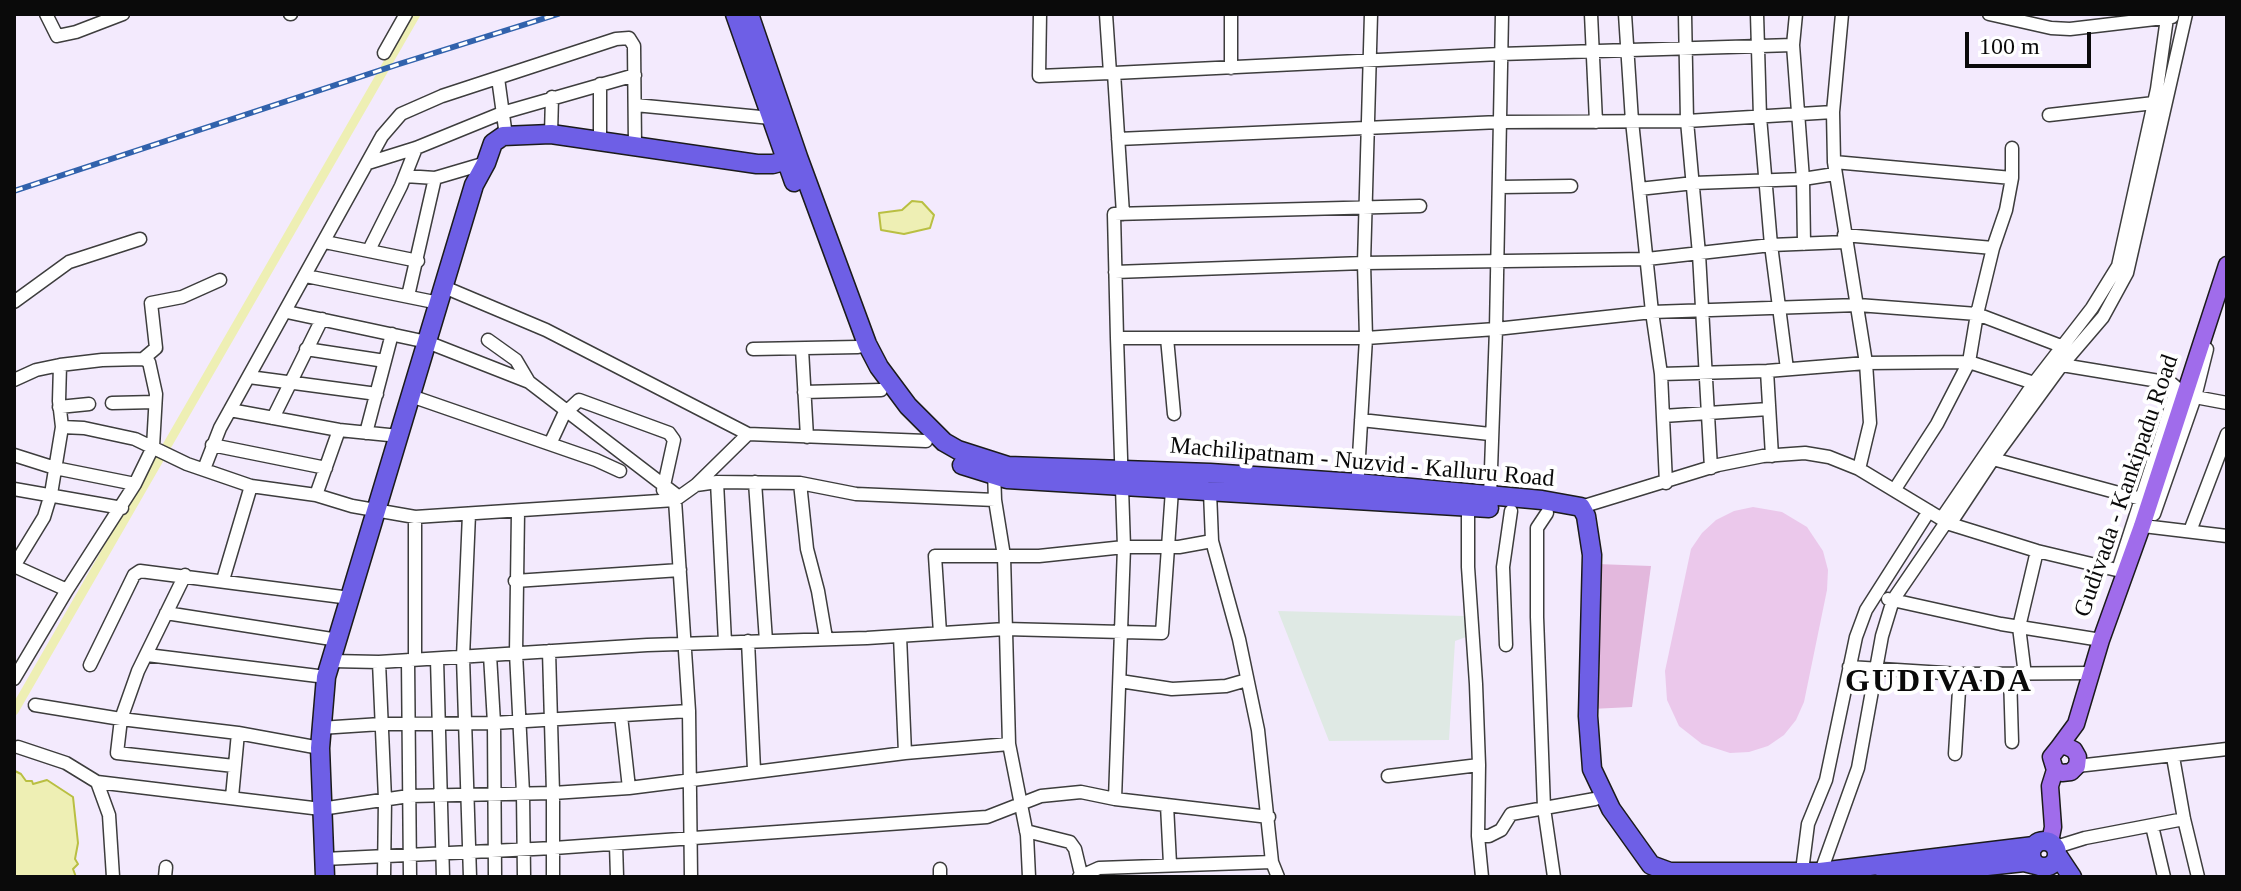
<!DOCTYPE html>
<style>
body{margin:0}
#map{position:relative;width:2241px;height:891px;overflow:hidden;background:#f3eafd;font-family:Georgia,serif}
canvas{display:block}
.frame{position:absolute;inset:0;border:16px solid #0a0a0a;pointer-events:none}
.scale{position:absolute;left:1965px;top:32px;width:126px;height:36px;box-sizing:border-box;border:4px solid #0a0a0a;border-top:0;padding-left:10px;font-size:24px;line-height:28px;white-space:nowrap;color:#0a0a0a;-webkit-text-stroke:6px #fff;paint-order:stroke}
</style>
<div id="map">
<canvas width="2241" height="891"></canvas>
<div class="frame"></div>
<div class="scale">100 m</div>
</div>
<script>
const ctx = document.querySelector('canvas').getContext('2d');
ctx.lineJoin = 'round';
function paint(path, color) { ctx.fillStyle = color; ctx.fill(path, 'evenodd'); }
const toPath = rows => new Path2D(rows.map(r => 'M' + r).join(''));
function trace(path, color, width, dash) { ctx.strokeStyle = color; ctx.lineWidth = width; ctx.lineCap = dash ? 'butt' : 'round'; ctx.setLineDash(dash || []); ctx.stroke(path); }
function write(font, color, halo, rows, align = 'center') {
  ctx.font = font + ' Georgia,serif'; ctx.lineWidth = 8; ctx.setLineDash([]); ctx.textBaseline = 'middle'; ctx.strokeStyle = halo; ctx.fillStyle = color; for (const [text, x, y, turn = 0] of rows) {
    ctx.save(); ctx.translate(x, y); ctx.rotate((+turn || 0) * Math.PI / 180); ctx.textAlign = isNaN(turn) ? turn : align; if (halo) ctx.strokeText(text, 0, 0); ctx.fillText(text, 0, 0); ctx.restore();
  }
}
paint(toPath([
 [1278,611,1465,616,1466,637,1455,641,1449,740,1329,741]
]), '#dfe9e4');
paint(toPath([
 [1597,564,1651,566,1632,707,1591,709]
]), '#e3b8dd');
paint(toPath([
 [1753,507,1782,512,1807,527,1823,551,1828,570,1827,590,1804,702,1796,720,1784,735,1768,746,1749,752,1730,753,1702,744,1679,726,1667,700,1665,671,1691,549,1702,533,1716,520,1734,511]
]), '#ebc8eb');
const water = toPath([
 [912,201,922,202,934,215,930,228,904,234,881,230,879,213,902,210,912,201],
 [15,771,21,774,26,781,32,781,33,784,47,780,73,797,78,843,75,859,78,864,73,869,76,877,14,877,15,771]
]);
paint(water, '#eeefb4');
trace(water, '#b9bf42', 2);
trace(toPath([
 [14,711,416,14]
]), '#eeefb4', 9);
const minor = toPath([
 [46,14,57,36,76,32,123,14],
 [290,14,291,14],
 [1040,14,1039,76,1110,73],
 [1106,14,1110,73,1114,73,1123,214],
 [1591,14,1596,122],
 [1625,14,1632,121,1652,312,1661,374,1666,483],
 [1685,14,1687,121,1699,254,1711,468],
 [1757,14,1760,117,1771,245,1787,369],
 [1796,14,1793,45,1803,179,1804,244],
 [1842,14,1833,112,1834,162,1866,363,1969,362,2034,383],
 [1989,14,2051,28,2070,29,2172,17],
 [384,53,406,14],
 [1231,68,1231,14],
 [1114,73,1500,54,1793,45],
 [498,78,506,136],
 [635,105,771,118],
 [2049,115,2154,103],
 [551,134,552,97],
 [1118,139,1500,122,1687,121,1833,112],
 [600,141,600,84],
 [1834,162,2012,178],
 [368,163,416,148,502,113,635,75],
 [405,176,435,178,486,163],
 [1500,187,1571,186],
 [1639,189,1694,183,1803,179,1835,174],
 [1844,235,1993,248],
 [325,242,418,261],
 [369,250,401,186,416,148],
 [1115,272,1364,263,1647,259,1771,245,1845,242],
 [306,276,439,303],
 [444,287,546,330,748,434],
 [408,296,435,178],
 [14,302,69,262,140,239],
 [287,312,427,342,529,382,679,497],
 [1117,338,1114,214,1420,206],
 [1167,338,1174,414],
 [488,340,516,360,529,382],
 [306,349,385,361],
 [753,349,858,347],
 [802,349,807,437],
 [143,359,156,348,151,303,182,297,220,280],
 [2056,364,2171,383,2177,388,2118,570],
 [60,365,59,401,62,427],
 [1767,371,1772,456],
 [1661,374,1767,371,1866,363,1870,423,1859,469],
 [249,377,377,394],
 [14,380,36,370,60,365,102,360,143,359,149,362,156,394,153,447,135,484,67,590,14,679],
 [804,392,881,390],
 [411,396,596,460,620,471],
 [2195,397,2227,403],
 [112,403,155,402],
 [59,407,89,404],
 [230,410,339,430,399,436],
 [1663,416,1769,409],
 [273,418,322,319],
 [1361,420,1490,434],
 [366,433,392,334],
 [550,444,564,414,579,400,669,433,674,440,663,490],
 [212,445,326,468],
 [14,455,55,468,135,484],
 [1993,459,2141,499],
 [204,469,220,428,382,136,401,114,442,96,616,39,629,38,634,46,635,146],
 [994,471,995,500,1004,556,1009,744,1027,835,1029,877],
 [717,482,725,642],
 [755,482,766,641],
 [800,483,807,549,818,591,826,638],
 [696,485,717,482,800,483,856,494,995,500],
 [14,489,122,508],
 [1895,489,1937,424,1969,362,1977,314,1993,248,2006,210,2012,178,2012,148],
 [1357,490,1366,338,1364,263,1371,14],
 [1210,492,1212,541,1239,639,1258,730,1272,862,1278,877],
 [316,495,339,430],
 [1490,497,1496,329,1502,14],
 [675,500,689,711,691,877],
 [1468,501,1468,567,1476,684,1479,765,1478,836,1482,877],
 [1581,507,1718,465,1763,456,1805,453,1829,457,1859,469,1950,524,2037,551,2125,572],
 [518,512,516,653,523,793,524,877],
 [1547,513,1537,528,1537,617,1544,808,1554,877],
 [469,514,463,657,470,877],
 [2154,514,2195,397,2207,349],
 [1942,518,2034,383,2092,308,2118,266,2157,89,2167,18],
 [1950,524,1993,459,2061,366,2103,317,2127,273,2186,14],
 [2135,525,2227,536],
 [2190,531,2227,434],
 [14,566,44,517,51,494,62,427,84,428,135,439,187,464,251,486,316,495,352,506,415,517,675,500,696,485,748,434,926,441],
 [14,566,67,590],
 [185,575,138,671,121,719,117,753,234,766],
 [223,580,251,486],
 [515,581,680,570],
 [1888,599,2001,624,2101,640],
 [166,613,338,640],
 [940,633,935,556,1039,556,1124,547,1179,547,1212,541],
 [900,636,905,753],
 [748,641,754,770],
 [1506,645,1503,567,1511,511],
 [549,651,553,793,553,877],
 [147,655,326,677],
 [490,655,494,723,495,877],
 [437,659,443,877],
 [408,660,410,877],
 [415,660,415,517],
 [332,661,379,662,647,645,867,638,1005,629,1162,633,1172,490],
 [379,662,385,799,384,877],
 [90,665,134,575,140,571,350,598],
 [1849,667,1960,674,2092,673],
 [2010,675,2012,742],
 [2025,675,2019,627,2037,551],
 [1120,681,1172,689,1226,686,1247,680],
 [35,705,121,719,238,733,320,748],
 [621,716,629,788],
 [320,728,381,724,494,723,689,711],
 [18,747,66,763,97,782,321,809,409,796,553,793,629,788,905,753,1009,744],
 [1955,754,1960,674],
 [2173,757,2184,819,2198,877],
 [2077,766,2227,749],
 [1388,776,1479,765],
 [97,782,109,815,113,877],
 [232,797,238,733],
 [1115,799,1124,547,1117,338,1366,338,1496,329,1652,312,1858,305,1977,314,2061,346],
 [1167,805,1170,864],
 [2152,826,2164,877],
 [1026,831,1070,842,1075,849,1081,874],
 [1478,836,1489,836,1501,830,1511,814,1595,799],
 [616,844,617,877],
 [2056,847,2085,838,2184,819],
 [324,859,554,848,987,817,1041,796,1081,792,1115,799,1269,817],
 [1802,871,1808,824,1826,780,1856,637,1866,610,1929,511],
 [165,877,166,867],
 [940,877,940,869],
 [1079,877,1099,868,1272,862],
 [1819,877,1858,768,1882,636,1893,600,1947,521]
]);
const major = toPath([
 [2059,747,2076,724,2101,640,2142,526,2227,265],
 [2050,842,2053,827,2050,786,2055,770,2051,757,2059,747,2066,746,2074,750,2078,757,2077,766,2071,772,2062,773,2055,770]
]);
const highway = toPath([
 [735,14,794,182],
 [798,157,867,344,879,367,908,406,944,442,958,450,1008,466,1210,473,1357,483,1542,500,1581,507,1586,516,1592,555,1588,716,1592,769,1611,809,1651,865,1670,872,1820,872,2034,846],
 [962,465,1007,479,1489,508],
 '2031 854a13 13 0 1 1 26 0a13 13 0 1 1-26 0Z',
 [2058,856,2072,877],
 [325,877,320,748,326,677,474,185,486,163,493,143,503,136,551,134,757,164,773,164,798,157,749,14],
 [1885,877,2024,862,2036,865]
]);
trace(minor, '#3d3d3d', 15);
trace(major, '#1b1b1b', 19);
trace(highway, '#1b1b1b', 21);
trace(minor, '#fff', 12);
trace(major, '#a06ceb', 16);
trace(highway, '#6e5fe6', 18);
const rail = toPath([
 [14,191,396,65,558,14]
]);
trace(rail, '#3162ac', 6);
trace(rail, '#fff', 3, [9]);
write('24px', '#0a0a0a', '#fff', [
 ["Machilipatnam - Nuzvid - Kalluru Road",1362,463,5],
 ["Gudivada - Kankipadu Road",2127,486,-71]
]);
ctx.letterSpacing = '2px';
write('bold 32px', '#0a0a0a', '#fff', [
 ["GUDIVADA",1939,683]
]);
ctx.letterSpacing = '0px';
</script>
